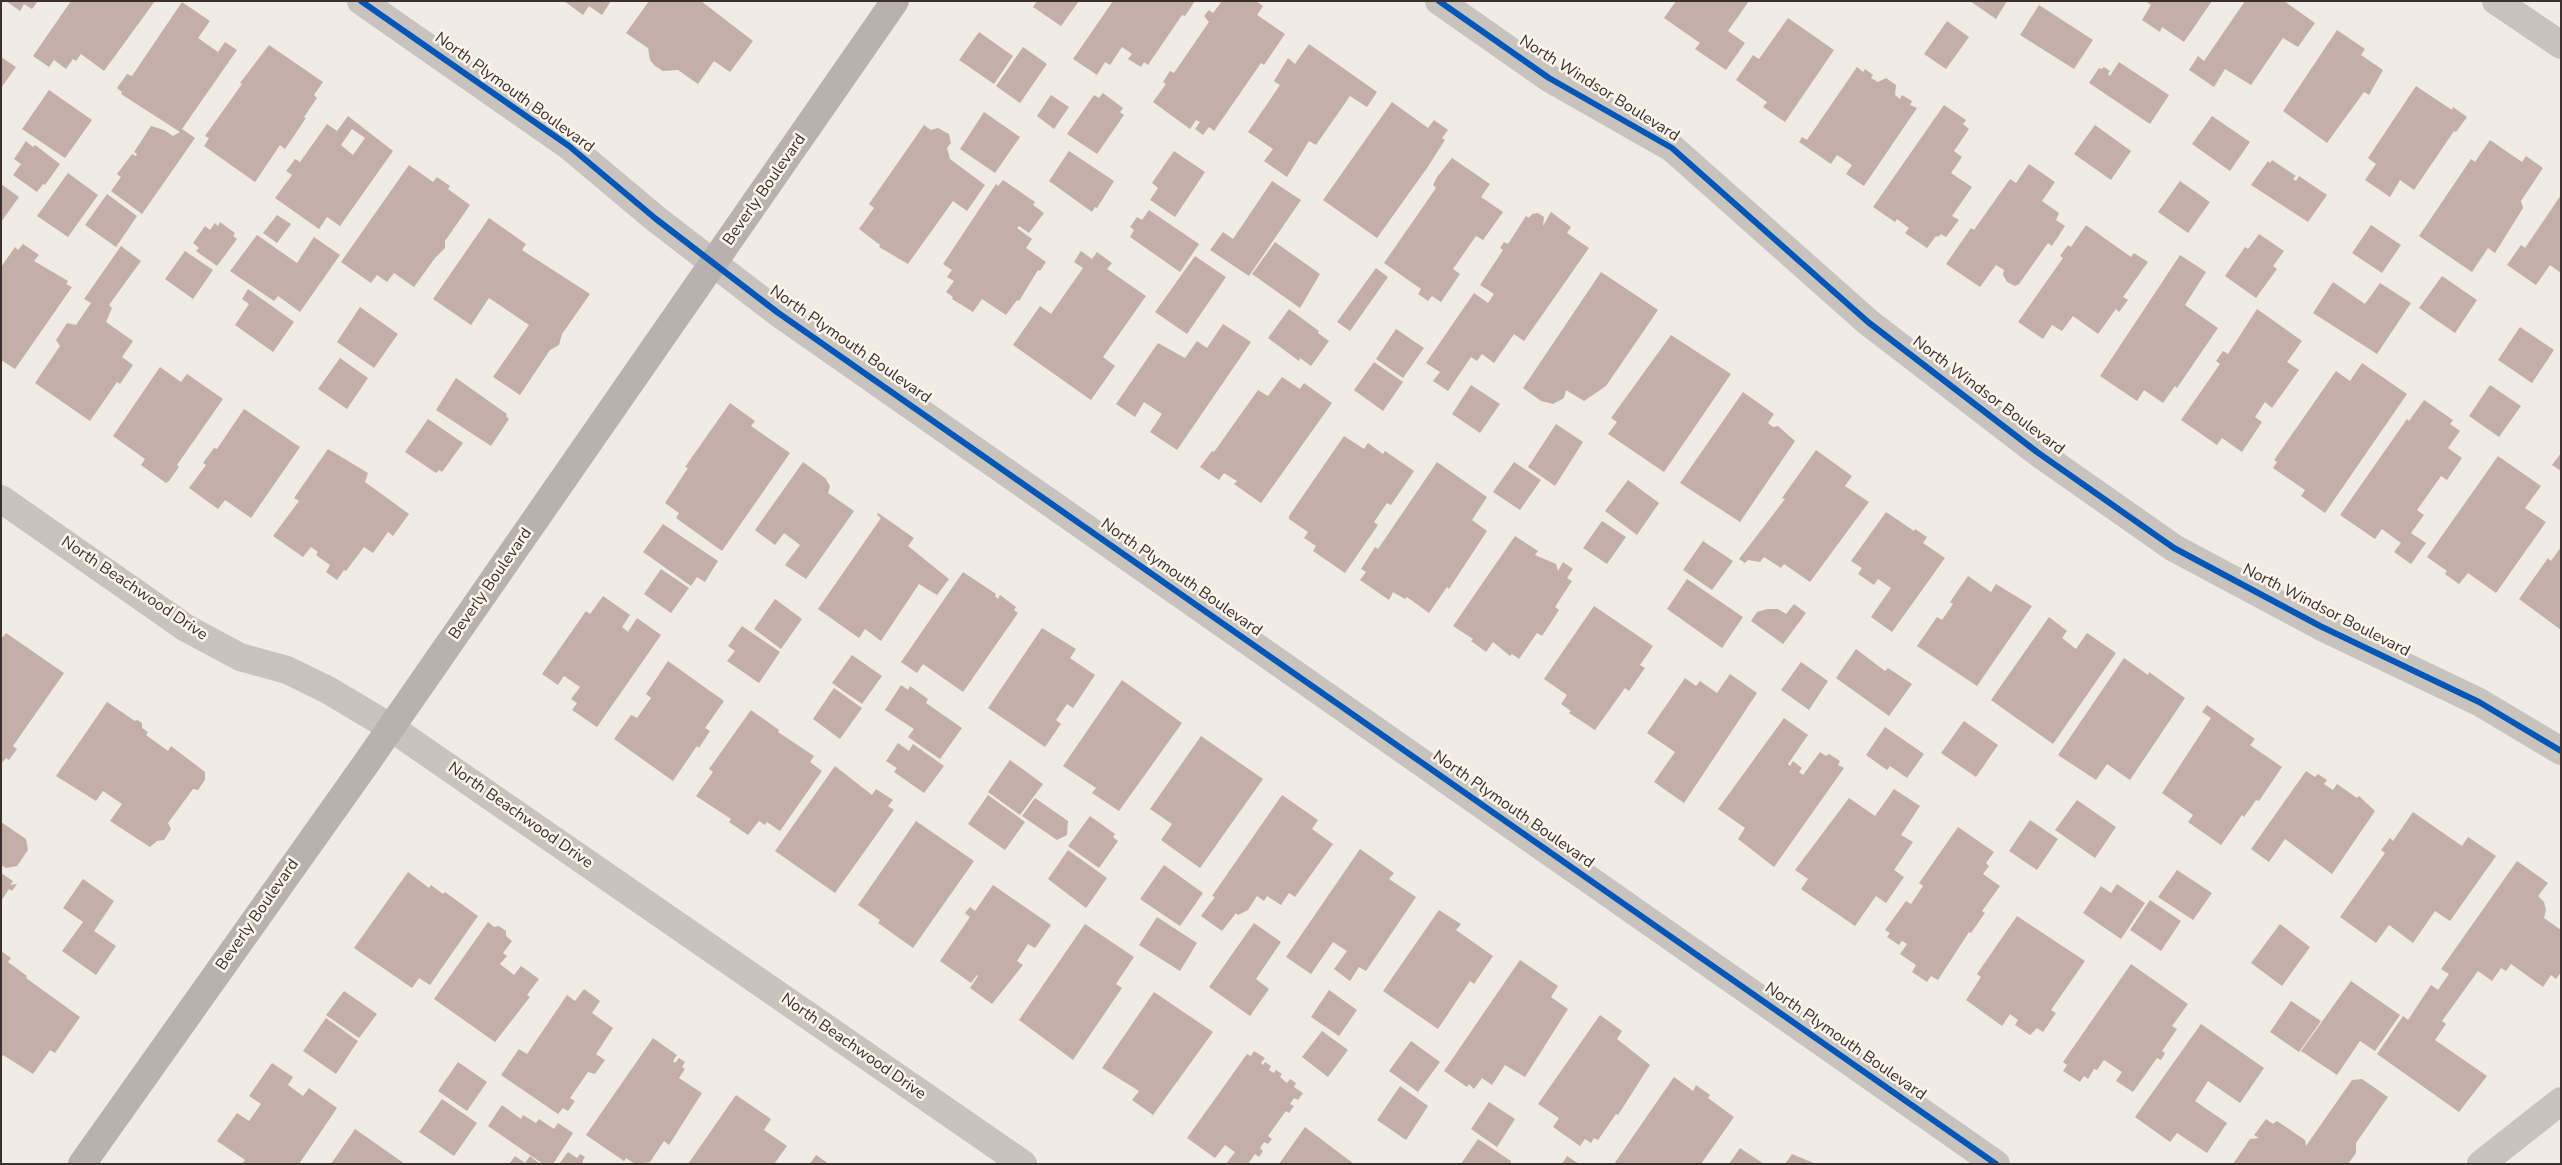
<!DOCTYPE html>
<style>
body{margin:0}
#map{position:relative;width:2562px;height:1165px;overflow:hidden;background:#f0ebe5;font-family:"Nunito Sans",sans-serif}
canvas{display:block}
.frame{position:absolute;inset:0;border:2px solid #3b302b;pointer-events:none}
</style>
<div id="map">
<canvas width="2562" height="1165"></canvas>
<div class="frame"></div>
</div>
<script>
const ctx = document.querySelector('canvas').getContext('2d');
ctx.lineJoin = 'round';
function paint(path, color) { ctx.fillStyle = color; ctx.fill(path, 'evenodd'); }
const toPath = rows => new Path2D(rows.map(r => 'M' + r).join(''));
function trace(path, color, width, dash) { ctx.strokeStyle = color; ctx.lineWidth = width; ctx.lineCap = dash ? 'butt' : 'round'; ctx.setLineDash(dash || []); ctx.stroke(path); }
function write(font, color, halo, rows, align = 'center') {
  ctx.font = font + ' "Nunito Sans",sans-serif'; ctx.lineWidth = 5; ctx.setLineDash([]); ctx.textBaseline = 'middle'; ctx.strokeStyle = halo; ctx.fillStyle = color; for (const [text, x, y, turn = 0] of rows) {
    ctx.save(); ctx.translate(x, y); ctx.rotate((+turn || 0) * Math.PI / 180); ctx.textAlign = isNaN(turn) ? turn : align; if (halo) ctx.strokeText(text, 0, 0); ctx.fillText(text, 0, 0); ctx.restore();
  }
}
paint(toPath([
 [6,1,38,1,32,9,24,4,20,11],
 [71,1,155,1,104,71,81,54,76,61,73,59,66,69,54,60,49,67,33,56],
 [564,1,611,1,602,15,589,6,583,15],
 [649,1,701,1,753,41,730,72,714,61,698,84,678,70,663,71,655,66,650,60,648,48,626,33],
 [1037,1,1079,1,1061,26,1033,7],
 [1113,1,1195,1,1185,16,1182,15,1148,65,1144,62,1141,67,1128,59,1132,54,1122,47,1110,65,1105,62,1097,75,1073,59],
 [1222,1,1256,1,1263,6,1257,15,1285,34,1264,65,1261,63,1214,131,1209,127,1203,135,1195,129,1200,122,1196,120,1190,129,1153,102,1166,84,1163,82,1170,71,1174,73,1209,22,1204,16,1209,10,1213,13],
 [1676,1,1749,1,1728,31,1745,43,1726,70,1695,49,1700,43,1664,18],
 [1970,1,2007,1,1996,19],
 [2145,1,2212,1,2184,42,2162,27,2160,32,2142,20,2151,5],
 [2245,1,2284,1,2315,23,2298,47,2283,38,2251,85,2225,69,2214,87,2189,70,2198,56,2204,61],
 [182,2,210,21,198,38,218,52,225,42,237,50,182,129,195,138,142,214,111,191,121,177,117,174,132,154,136,156,137,154,134,152,151,126,164,130,173,136,180,132,121,94,122,92,117,88,127,74,132,76],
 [2039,5,2093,40,2074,69,2020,35],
 [1788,18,1834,50,1785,122,1763,107,1767,102,1736,80,1753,55,1759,59],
 [1947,21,1969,37,1946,69,1924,54],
 [2337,30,2365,49,2361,55,2383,70,2369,95,2364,92,2327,143,2283,111],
 [979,32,1013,56,994,84,959,60],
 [1309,44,1377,92,1367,107,1350,96,1316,145,1309,141,1287,177,1264,161,1273,149,1248,132,1280,85,1274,81,1288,58,1295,64],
 [269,45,323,82,314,95,317,98,304,117,306,118,285,149,280,145,255,182,204,146,209,138,205,136,242,84,240,83],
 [1023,47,1047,64,1020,103,996,86],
 [1,57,16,67,1,88],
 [2119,62,2169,95,2150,124,2089,83,2099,68,2102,69,2104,67,2110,71,2108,74,2110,76],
 [1857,67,1863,72,1865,69,1873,75,1871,78,1878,82,1886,78,1896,85,1895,95,1900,99,1902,95,1912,101,1910,105,1917,108,1864,186,1846,174,1852,165,1837,155,1831,164,1799,142,1802,137,1807,140],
 [2416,86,2452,110,2453,107,2467,117,2456,132,2454,131,2414,190,2400,180,2390,197,2365,180,2376,164,2368,158],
 [49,90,92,120,65,158,22,129],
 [1103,93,1123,108,1120,112,1124,115,1097,154,1067,134,1094,95,1099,98],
 [1051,95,1069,107,1054,129,1037,116],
 [1392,102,1428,128,1434,120,1448,130,1442,138,1445,140,1427,168,1377,238,1323,200],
 [1944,105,1966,120,1963,124,1969,129,1954,151,1962,157,1951,173,1972,187,1952,216,1959,220,1946,237,1941,234,1938,237,1936,236,1927,248,1905,233,1909,228,1897,219,1895,222,1873,207],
 [984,112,1020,137,995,173,960,149],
 [348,116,393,151,340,226,327,217,319,229,275,198,292,175,286,171,295,159,300,162,327,124,337,131],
 [352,129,365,138,353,155,341,145],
 [2212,116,2250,142,2230,171,2192,144],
 [924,125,931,130,938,128,949,134,951,143,947,148,950,159,985,185,967,211,953,201,908,264,879,247,880,245,859,229,874,208,869,204],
 [2095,125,2131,151,2111,180,2074,154],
 [2490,140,2522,162,2526,156,2543,168,2521,201,2523,208,2495,253,2488,248,2472,272,2419,236,2471,159,2475,162],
 [26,141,33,147,35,145,60,164,45,185,43,184,37,192,13,175,21,164,14,159],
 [1069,151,1114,181,1097,208,1095,207,1092,212,1049,181],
 [1174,151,1205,172,1175,217,1150,200,1158,188,1152,183],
 [1452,158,1490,184,1481,197,1503,212,1483,240,1476,236,1453,269,1460,274,1441,302,1432,296,1428,301,1418,294,1421,289,1384,263,1436,188,1433,185,1437,177],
 [2272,160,2296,176,2293,179,2296,181,2299,176,2327,195,2308,222,2251,185,2268,161,2270,163],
 [2029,164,2055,182,2042,201,2059,213,2056,220,2065,226,2052,246,2048,243,2019,284,2015,286,2007,282,2003,275,2004,270,1996,265,1980,287,1946,264,1971,228,1974,230,2010,179,2016,183],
 [409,165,433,182,437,177,450,186,448,189,470,205,445,241,445,248,435,258,414,287,394,273,387,282,377,275,371,283,341,262],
 [68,173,98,195,68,237,37,216],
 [1003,180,1035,202,1033,205,1044,213,1029,233,1019,226,1017,228,1032,239,1026,248,1046,262,1040,271,1038,270,1019,301,1017,300,1006,315,982,299,973,312,952,299,953,297,946,292,954,281,947,277,952,270,943,264,996,184,998,186],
 [1272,181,1301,200,1249,276,1210,250,1223,232,1233,239],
 [2180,181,2210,202,2188,233,2158,212],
 [1,184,19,197,1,222],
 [107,194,137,216,116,247,85,225],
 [2561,195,2561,273,2550,265,2536,285,2507,265,2521,245,2525,248],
 [1149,210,1199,244,1180,272,1130,237,1134,230,1130,227,1137,217,1142,220],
 [1551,212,1571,227,1567,233,1589,248,1524,341,1514,334,1494,363,1482,354,1477,361,1471,357,1448,391,1433,381,1440,372,1426,363,1474,293,1488,303,1494,294,1480,285,1503,250,1500,248,1504,242,1508,244,1526,216,1529,218,1532,214,1538,213,1544,217,1543,226],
 [277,215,291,224,277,243,263,233],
 [489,218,526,244,522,250,590,294,562,334,559,345,550,350,520,395,493,377,529,325,489,298,471,325,433,299],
 [220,222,235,233,233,236,237,239,217,266,196,251,199,248,193,243,205,226,210,230,215,223,218,226],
 [2086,225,2131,257,2134,253,2148,262,2123,297,2128,300,2119,312,2116,309,2098,334,2073,316,2062,331,2052,325,2043,339,2018,322,2063,258,2060,256,2068,245,2071,247],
 [2371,225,2401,245,2382,273,2352,253],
 [2259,234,2284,251,2273,266,2277,269,2256,298,2225,276,2245,247,2248,249],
 [257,235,297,263,314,237,340,255,300,312,278,296,274,301,230,271],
 [1275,242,1320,274,1300,308,1252,274],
 [23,244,39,255,34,261,68,281,66,284,72,287,15,369,1,360,1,267,15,247,18,250],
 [121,246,141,261,109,305,112,308,106,322,133,341,122,357,133,365,120,384,117,382,90,421,35,383,60,346,56,340,67,323,76,325,91,303,84,299],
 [185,251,213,270,193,299,165,279],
 [1081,251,1092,259,1097,252,1112,263,1107,269,1146,296,1103,357,1115,366,1091,400,1013,345,1040,306,1051,314,1083,268,1074,262],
 [2180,255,2206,272,2185,305,2218,328,2177,388,2175,386,2163,403,2144,390,2137,401,2100,376],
 [1195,256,1226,277,1187,334,1155,312],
 [1376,268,1388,277,1350,331,1337,322],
 [1601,272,1658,310,1606,386,1584,401,1566,390,1564,398,1553,404,1541,401,1523,388],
 [2442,276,2477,300,2455,333,2419,308],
 [2333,282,2365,304,2380,283,2411,303,2377,354,2313,313],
 [248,289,294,322,273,352,235,325,249,304,242,299],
 [360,307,398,334,374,368,337,342],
 [1289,309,1319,331,1318,333,1329,341,1311,366,1300,358,1299,361,1268,338],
 [2257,309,2302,341,2287,362,2299,370,2272,408,2265,402,2255,417,2262,422,2242,452,2222,438,2217,445,2181,420,2220,364,2216,361,2223,351,2228,354],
 [1223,324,1251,342,1177,450,1150,432,1162,414,1144,402,1135,417,1116,404,1158,343,1185,358,1197,341,1207,348],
 [2520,327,2554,350,2532,383,2498,360],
 [1396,329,1424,348,1403,378,1376,359],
 [1671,335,1731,374,1664,472,1608,434,1617,422,1611,418],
 [340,358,368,378,347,409,318,389],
 [1374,362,1403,382,1383,411,1354,390],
 [2362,363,2407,394,2325,513,2301,496,2305,490,2273,468,2277,462,2274,460,2336,371,2350,381],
 [160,367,181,382,187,374,223,399,177,465,179,467,169,481,166,483,141,465,145,459,113,436],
 [1282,377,1300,389,1304,383,1332,403,1261,503,1234,484,1237,481,1224,473,1219,480,1200,467,1212,451,1214,452,1258,390,1268,396],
 [456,378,507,414,506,416,509,419,491,446,436,410],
 [1471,385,1500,404,1480,433,1452,414],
 [2490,385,2521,406,2499,437,2469,416],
 [1743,392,1774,414,1768,423,1773,427,1778,426,1795,441,1740,522,1680,483],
 [2424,400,2453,420,2450,424,2460,431,2448,448,2462,458,2447,480,2441,476,2417,510,2424,515,2411,533,2426,543,2411,564,2394,552,2401,543,2382,529,2375,539,2340,515,2407,419,2409,421],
 [730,403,755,421,751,426,790,453,722,551,676,518,679,513,665,503,688,468,685,467],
 [244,409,300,447,251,518,225,500,218,509,189,488,206,465,203,463,214,448,217,449],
 [428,419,463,443,442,472,439,470,436,473,405,452],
 [1556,424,1583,442,1555,486,1528,467],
 [1344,436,1364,449,1368,443,1383,454,1385,451,1414,471,1391,505,1387,503,1374,522,1378,525,1345,573,1313,551,1316,546,1304,538,1308,532,1289,519,1289,516],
 [328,449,368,473,365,482,409,514,393,536,388,532,373,553,364,547,346,571,344,570,337,580,326,572,330,565,316,555,318,552,311,547,303,557,273,536,299,501,294,498],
 [1816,450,1852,476,1845,486,1869,502,1810,582,1784,564,1781,568,1764,557,1760,562,1748,560,1745,563,1739,559,1785,499,1782,498],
 [2561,453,2561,471,2552,465],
 [2498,456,2541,486,2525,508,2546,522,2496,593,2468,573,2459,584,2445,574,2447,571,2427,557],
 [803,462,825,478,830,486,828,493,854,511,806,579,785,565,800,545,784,533,775,545,755,530],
 [1437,462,1487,497,1472,520,1487,531,1449,589,1447,587,1429,613,1407,597,1405,599,1393,592,1389,600,1360,580,1366,572,1361,569,1375,547,1378,549],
 [1514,462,1541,480,1520,510,1493,492],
 [1628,480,1659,503,1637,535,1605,511],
 [1886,512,1914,531,1915,529,1927,537,1923,543,1945,558,1892,632,1871,617,1891,588,1878,579,1874,585,1858,574,1862,568,1851,561],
 [878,513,914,538,908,546,949,579,937,595,919,584,881,641,865,629,859,638,818,609,881,518,877,515],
 [1602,521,1626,537,1607,564,1583,548],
 [663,524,718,561,705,582,697,577,691,586,643,552],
 [1515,536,1538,551,1535,555,1556,564,1558,571,1563,562,1573,569,1567,578,1572,581,1555,607,1559,610,1542,636,1537,633,1519,659,1512,654,1510,656,1493,642,1486,652,1471,641,1473,639,1453,626],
 [1703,541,1733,561,1712,590,1683,570],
 [2561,547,2561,630,2519,599,2548,558,2551,561],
 [661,569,689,588,671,613,644,594],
 [963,572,996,594,995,596,998,599,1000,595,1016,607,1014,610,1018,613,963,692,923,664,917,673,901,662],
 [1968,576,1991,592,1996,584,2032,606,1977,686,1917,646,1937,617,1942,620,1953,604,1950,602],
 [1687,579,1743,617,1722,648,1667,609],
 [603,596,630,615,622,627,628,632,637,618,661,635,597,727,572,710,577,703,571,699,580,687,564,676,558,685,542,674,586,611,590,614],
 [775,599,802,619,781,649,754,629],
 [1794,604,1806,613,1783,644,1751,621,1757,612,1767,609,1778,609,1786,614],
 [1594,606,1653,646,1640,665,1645,668,1629,691,1625,688,1595,730,1569,713,1571,711,1561,704,1567,695,1544,679],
 [2049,617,2067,631,2062,638,2076,649,2087,633,2116,653,2053,744,1991,700],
 [742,626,780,652,759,683,727,661,735,651,728,646],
 [1042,628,1076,649,1070,658,1095,675,1073,708,1067,704,1056,720,1061,724,1045,747,988,708],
 [6,633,64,673,13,746,17,749,9,760,6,758,1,764,1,639],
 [1856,649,1885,671,1888,668,1912,684,1889,716,1836,678],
 [852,655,882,676,862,704,832,683],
 [2124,658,2148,675,2149,672,2185,698,2130,780,2107,764,2096,780,2058,755],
 [668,661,724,701,705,728,710,731,699,748,697,746,673,781,614,739,631,715,637,718,651,698,646,694],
 [1801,662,1828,681,1809,710,1781,690],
 [1730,674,1757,693,1684,803,1654,782,1675,752,1647,733,1685,678,1696,686,1700,681,1717,693],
 [1122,680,1182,723,1119,811,1092,793,1096,788,1063,766],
 [901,685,908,690,910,686,928,699,926,703,962,728,940,759,908,737,914,729,885,710],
 [834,688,862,708,840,739,813,719],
 [107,702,135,721,137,720,142,723,142,728,148,732,146,735,168,751,171,746,205,772,205,780,198,790,193,789,168,823,171,829,164,840,157,841,150,847,110,821,122,804,103,791,96,801,56,776],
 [2207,705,2255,739,2250,745,2282,767,2259,801,2256,800,2244,817,2242,815,2221,845,2188,822,2193,815,2162,793,2211,718,2202,712],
 [751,710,779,730,778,732,814,756,810,762,822,771,780,831,767,822,765,825,759,821,748,835,729,822,731,819,696,796,713,772,709,769],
 [1784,718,1808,735,1788,764,1790,766,1793,761,1802,768,1799,772,1803,775,1820,752,1826,756,1829,754,1840,761,1838,765,1844,768,1774,867,1738,839,1745,828,1718,809],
 [1964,721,1998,745,1976,777,1941,753],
 [1885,727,1924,754,1907,778,1890,766,1887,770,1866,755],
 [1201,736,1263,779,1200,868,1161,840,1172,824,1150,809],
 [898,743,909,751,913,744,944,766,924,793,894,772,897,768,886,761],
 [1010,760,1043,784,1020,815,988,792],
 [835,766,872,795,876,789,893,800,888,806,894,810,835,893,775,851],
 [2306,771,2315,777,2318,774,2327,780,2324,784,2333,790,2337,784,2357,798,2359,796,2375,811,2332,874,2285,839,2269,862,2251,849],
 [1894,789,1920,806,1901,835,1913,842,1894,870,1904,877,1886,903,1876,896,1855,926,1801,889,1808,879,1795,870,1849,798,1875,816],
 [988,795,1025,822,1005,850,968,824],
 [1282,795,1318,820,1312,829,1333,844,1295,897,1289,893,1281,905,1267,896,1264,901,1257,896,1248,910,1238,915,1236,913,1222,931,1201,916,1215,897,1212,896],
 [1035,798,1068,821,1067,835,1057,840,1022,816],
 [2077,800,2116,827,2095,858,2055,830],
 [2413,812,2462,846,2468,837,2496,856,2450,921,2435,911,2413,943,2389,925,2376,943,2340,917,2385,853,2381,850,2390,838,2393,841],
 [1090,816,1115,834,1113,837,1118,841,1099,868,1068,846],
 [2030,820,2058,839,2037,870,2009,851],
 [916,821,974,861,913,948,878,923,880,920,858,905],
 [1,822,26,839,28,850,17,866,6,868,1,865],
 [1958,827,1994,852,1986,863,1989,866,1983,874,2000,886,1982,911,1985,913,1971,933,1969,932,1938,980,1931,976,1927,982,1912,972,1916,965,1900,954,1907,944,1902,941,1899,945,1887,937,1890,933,1885,930,1906,901,1911,904,1923,886,1919,883],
 [1360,849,1394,873,1389,879,1416,897,1366,971,1359,967,1350,981,1334,969,1347,951,1333,942,1311,974,1286,957],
 [1068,850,1107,878,1086,908,1048,879],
 [2517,861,2548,883,2538,896,2544,902,2546,910,2544,918,2561,930,2561,972,2556,979,2551,975,2543,987,2511,964,2506,971,2501,968,2492,981,2478,971,2442,1021,2446,1024,2435,1040,2487,1076,2459,1112,2377,1054,2403,1016,2408,1020,2431,985,2438,990,2449,974,2441,969],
 [1164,865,1203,893,1180,926,1140,899],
 [2177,870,2212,893,2193,920,2158,897],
 [408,872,429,888,431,885,443,894,445,892,478,916,430,985,419,978,412,988,354,948],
 [1,873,13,881,10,885,17,884,12,891,9,889,1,901],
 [83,879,114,901,94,931,116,946,96,975,62,951,83,922,63,908],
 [2117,884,2145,903,2121,939,2083,913,2101,886,2111,893],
 [993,885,1051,925,1035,948,1028,944,1017,961,1023,965,992,1004,970,988,978,976,977,975,971,983,940,961,970,917,965,913,970,907,975,911],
 [2150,900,2181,921,2161,951,2130,930],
 [1439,910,1461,924,1456,930,1493,956,1474,984,1470,981,1438,1029,1383,991],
 [2017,916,2085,961,2051,1010,2056,1013,2043,1032,2037,1028,2030,1035,2015,1025,2018,1020,2010,1014,2002,1026,1966,1000,1981,977,1977,974],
 [1157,917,1197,943,1180,971,1139,945],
 [488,922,494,927,499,926,506,931,506,936,512,941,503,953,507,956,500,964,514,975,521,966,539,979,527,995,530,997,495,1042,434,999],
 [1254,923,1281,942,1256,979,1269,989,1250,1016,1209,987],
 [1085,924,1134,957,1116,984,1122,988,1073,1060,1019,1020],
 [2280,924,2310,947,2282,986,2251,963],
 [1,951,11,958,8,962,27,976,26,978,80,1017,55,1053,50,1050,33,1074,3,1055,1,1058],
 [1520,960,1558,986,1551,997,1568,1009,1525,1077,1505,1065,1492,1085,1482,1078,1474,1089,1469,1084,1467,1087,1444,1071],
 [2131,964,2188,1004,2172,1026,2177,1029,2162,1051,2165,1053,2161,1060,2157,1058,2133,1092,2116,1081,2122,1072,2104,1060,2097,1070,2094,1069,2088,1079,2084,1076,2080,1082,2063,1071,2067,1065,2063,1062],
 [2351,981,2400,1015,2375,1051,2360,1041,2337,1075,2301,1051],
 [584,989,600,1001,592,1013,613,1028,596,1054,605,1060,595,1074,588,1072,570,1098,575,1101,568,1111,563,1108,558,1114,501,1075,519,1049,527,1054,567,995,575,1001],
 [1329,990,1357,1010,1339,1036,1311,1017],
 [344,991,377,1014,359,1038,326,1015],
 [1154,992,1213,1032,1153,1115,1132,1100,1139,1091,1102,1068],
 [2291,1001,2321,1021,2299,1052,2270,1032],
 [1600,1015,1622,1031,1617,1039,1650,1065,1618,1115,1616,1114,1598,1140,1594,1138,1591,1143,1585,1139,1580,1146,1553,1127,1559,1118,1538,1104],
 [326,1018,358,1041,336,1074,303,1051],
 [2201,1024,2264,1068,2240,1103,2208,1081,2195,1101,2227,1123,2207,1153,2177,1133,2170,1142,2135,1117],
 [1322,1031,1348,1050,1328,1077,1302,1057],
 [653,1038,677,1055,673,1061,675,1063,679,1058,685,1062,682,1067,685,1069,679,1078,702,1093,669,1145,664,1141,650,1162,635,1164,626,1158,624,1161,586,1135],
 [1411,1041,1440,1062,1418,1092,1389,1071],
 [1254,1051,1265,1058,1261,1063,1263,1065,1265,1062,1271,1066,1269,1070,1274,1073,1276,1070,1282,1074,1280,1077,1287,1083,1290,1079,1296,1083,1294,1087,1303,1093,1298,1100,1294,1098,1290,1104,1294,1106,1289,1113,1286,1111,1268,1136,1272,1139,1268,1144,1264,1142,1260,1148,1263,1151,1259,1157,1255,1154,1248,1164,1226,1164,1235,1152,1225,1145,1215,1158,1187,1138,1247,1054,1251,1056],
 [458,1062,487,1082,467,1111,438,1091],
 [272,1063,293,1077,288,1085,303,1096,309,1088,337,1108,299,1164,242,1164,245,1160,217,1141,237,1113,249,1121,261,1104,249,1096],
 [1674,1077,1693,1091,1696,1085,1710,1095,1708,1098,1734,1117,1701,1164,1614,1164],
 [2362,1079,2388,1097,2356,1143,2356,1153,2348,1164,2233,1164,2250,1139,2259,1138,2254,1135,2266,1119,2273,1124,2277,1121,2305,1140,2306,1146,2352,1080],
 [1400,1086,1428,1106,1406,1140,1377,1120],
 [736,1095,771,1119,764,1130,787,1146,774,1164,688,1164],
 [442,1099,477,1123,454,1156,419,1132],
 [1489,1102,1515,1119,1497,1147,1471,1129],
 [502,1105,521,1119,523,1115,536,1123,539,1119,554,1129,558,1123,573,1133,553,1164,543,1164,488,1126],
 [1305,1127,1354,1164,1279,1164],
 [355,1129,405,1164,331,1164],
 [1478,1139,1511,1161,1510,1164,1461,1164],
 [1740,1148,1764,1164,1729,1164],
 [568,1152,577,1158,580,1154,585,1157,582,1162,584,1164,559,1164],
 [1792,1154,1816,1164,1785,1164],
 [816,1155,829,1164,810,1164],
 [515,1156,525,1163,530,1156,540,1164,509,1164],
 [1567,1156,1579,1164,1562,1164]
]), '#c3afa7');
trace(toPath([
 [361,1,569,146,656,219,777,312,1996,1164],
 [1439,1,1549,78,1672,148,1868,322,2037,452,2174,548,2320,626,2479,702,2561,751],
 [2496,1,2561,45],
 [1,499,186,628,240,657,287,670,328,690,390,727,1023,1164],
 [2481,1164,2561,1101]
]), '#c9c3be', 28);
trace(toPath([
 [82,1164,365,765,895,1]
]), '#b8b1ad', 28);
trace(toPath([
 [361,1,569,146,656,219,777,312,1996,1164],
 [1439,1,1549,78,1672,148,1868,322,2037,452,2174,548,2320,626,2479,702,2561,751]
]), '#0057b8', 6);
write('16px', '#3b302b', '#fbf5ee', [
 ["North Windsor Boulevard",1599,89,32],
 ["North Plymouth Boulevard",514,93,36],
 ["Beverly Boulevard",765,190,-55],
 ["North Plymouth Boulevard",850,345,35],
 ["North Windsor Boulevard",1988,396,37],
 ["North Plymouth Boulevard",1181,578,35],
 ["Beverly Boulevard",491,584,-55],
 ["North Beachwood Drive",134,589,34],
 ["North Windsor Boulevard",2326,611,27],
 ["North Plymouth Boulevard",1513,810,35],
 ["North Beachwood Drive",520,816,35],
 ["Beverly Boulevard",258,915,-55],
 ["North Plymouth Boulevard",1845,1042,35],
 ["North Beachwood Drive",853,1047,35]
]);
</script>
